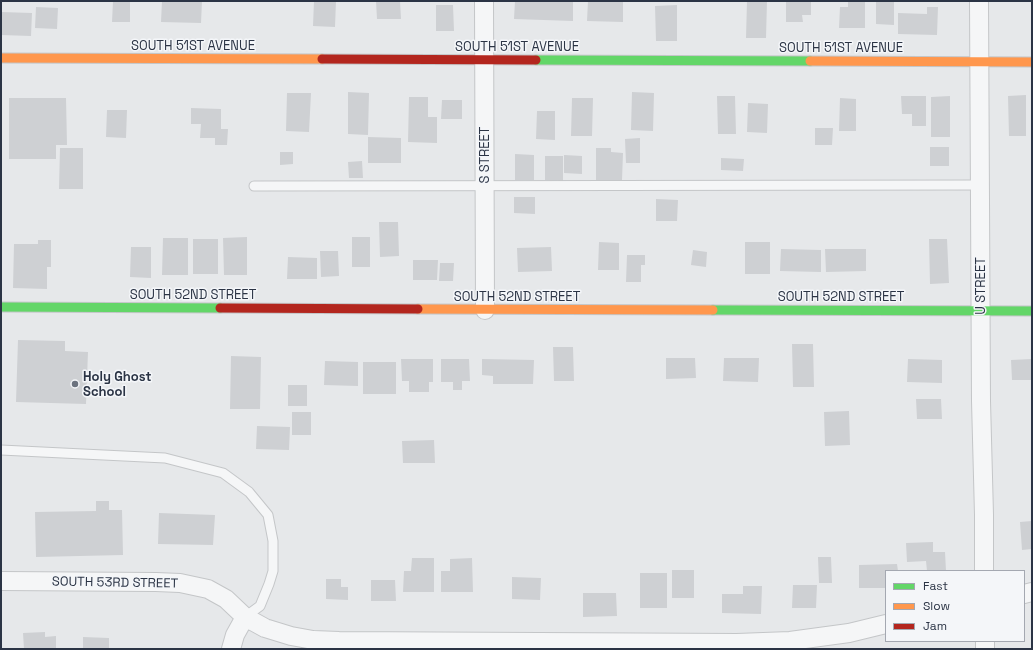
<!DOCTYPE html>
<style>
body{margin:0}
#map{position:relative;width:1033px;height:650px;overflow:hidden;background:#e6e8ea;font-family:"Space Grotesk",sans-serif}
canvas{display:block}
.frame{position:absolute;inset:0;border:2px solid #2b3445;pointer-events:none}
.legend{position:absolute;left:885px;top:570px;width:140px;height:72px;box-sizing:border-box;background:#f4f6f9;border:1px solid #a4a8b1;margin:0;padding:5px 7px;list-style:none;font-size:12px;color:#2b3445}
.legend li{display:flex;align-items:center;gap:8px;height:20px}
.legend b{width:20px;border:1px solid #a4a8b1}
</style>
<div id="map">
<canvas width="1033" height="650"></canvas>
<div class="frame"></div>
<ul class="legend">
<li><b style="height:5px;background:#63d668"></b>Fast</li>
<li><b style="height:5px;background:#ff974d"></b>Slow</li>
<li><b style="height:5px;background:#b3261e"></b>Jam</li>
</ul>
</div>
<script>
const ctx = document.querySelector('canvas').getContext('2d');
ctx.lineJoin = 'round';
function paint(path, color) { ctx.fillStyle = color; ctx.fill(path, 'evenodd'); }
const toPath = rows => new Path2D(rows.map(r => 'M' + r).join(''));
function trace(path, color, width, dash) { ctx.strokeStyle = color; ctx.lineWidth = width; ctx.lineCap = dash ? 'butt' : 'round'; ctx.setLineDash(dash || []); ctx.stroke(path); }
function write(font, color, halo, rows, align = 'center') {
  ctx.font = font + ' "Space Grotesk",sans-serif'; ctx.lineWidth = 3; ctx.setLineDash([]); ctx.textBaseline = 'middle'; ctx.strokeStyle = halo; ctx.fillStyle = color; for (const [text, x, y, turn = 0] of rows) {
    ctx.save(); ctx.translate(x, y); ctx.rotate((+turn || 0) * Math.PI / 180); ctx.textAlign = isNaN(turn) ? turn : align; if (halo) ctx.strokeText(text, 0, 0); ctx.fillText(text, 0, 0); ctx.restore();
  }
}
paint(toPath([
 [113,1,130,1,130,22,112,22],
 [162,1,202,1,201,23,161,22],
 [314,1,336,1,335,27,313,26],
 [376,1,400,1,401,19,377,19],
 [515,1,573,1,573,21,514,19],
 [588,1,623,1,623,22,587,21],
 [747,1,767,1,766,38,746,38],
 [786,1,811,1,811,15,802,15,803,22,786,22],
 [848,1,865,1,865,28,839,28,840,7,848,7],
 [876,1,894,1,894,25,876,24],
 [436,5,453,5,454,31,436,31],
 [677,5,677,41,656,41,655,6],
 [36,7,58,8,57,29,35,28],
 [927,7,938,7,937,35,898,34,898,13,927,14],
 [1,12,32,13,31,36,1,35],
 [348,92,369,93,368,135,348,134],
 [632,92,654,93,653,131,631,130],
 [287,93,311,93,309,132,286,131],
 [1026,95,1026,136,1009,136,1008,96],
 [717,96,735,96,736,134,718,134],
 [901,96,926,96,926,126,912,126,912,114,902,114],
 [950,96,950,137,931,137,931,97],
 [409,97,428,97,428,117,437,117,437,143,408,142],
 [9,98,66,98,67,145,56,145,56,159,9,159],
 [572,98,593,98,592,136,571,136],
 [840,98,856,99,856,131,839,131],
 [442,100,462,100,462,119,441,119],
 [748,103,768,104,767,133,747,132],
 [191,108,221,109,221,129,228,129,227,145,215,145,215,138,200,138,201,124,191,124],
 [107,110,127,110,126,138,106,137],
 [537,111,555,111,555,140,536,139],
 [815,128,833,128,832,145,815,145],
 [368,137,401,138,401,163,368,163],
 [640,138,640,163,626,163,625,139],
 [930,147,949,147,949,166,930,166],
 [60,148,83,148,83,189,59,189],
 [596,148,611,148,611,152,623,153,622,180,596,180],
 [280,152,293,152,293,164,280,165],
 [515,154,534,155,534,180,515,180],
 [564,155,582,156,582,174,564,173],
 [545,156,563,156,563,181,545,180],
 [721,158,744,159,743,171,721,170],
 [362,161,363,178,349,178,348,162],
 [514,197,535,197,535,214,514,213],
 [656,199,678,200,677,221,656,221],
 [379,222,398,222,399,256,380,257],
 [247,237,247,275,224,275,223,238],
 [352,237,370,237,370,267,352,267],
 [163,238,188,238,188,275,162,275],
 [193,239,218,239,218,274,193,274],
 [929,239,947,239,949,283,930,284],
 [38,240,51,240,51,267,47,267,47,289,13,288,14,244,38,244],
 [599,242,619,243,619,270,598,270],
 [745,242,770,242,770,274,745,274],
 [131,247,151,247,151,278,130,277],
 [551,247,552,271,518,272,517,248],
 [781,249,821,250,821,272,780,271],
 [825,249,866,249,866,271,826,272],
 [693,250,707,252,706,267,691,265],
 [320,251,338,251,339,276,321,277],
 [627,255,645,255,645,265,641,265,641,282,626,282],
 [288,257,317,258,317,279,287,279],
 [413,260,438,260,437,280,413,280],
 [440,263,454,263,453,281,439,281],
 [18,340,65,341,65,351,88,352,86,404,16,402],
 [792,344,813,344,814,387,793,387],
 [553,347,573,347,574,381,554,381],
 [231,356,261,357,260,409,230,409],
 [666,358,695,358,696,378,666,379],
 [724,358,759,358,758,382,723,381],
 [401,359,433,359,433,382,429,382,429,392,409,392,409,381,402,381],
 [441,359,469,359,470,381,462,381,462,390,453,390,453,382,441,382],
 [482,359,534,360,533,384,493,384,493,376,482,375],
 [908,359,942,360,942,383,907,382],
 [1032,359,1032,380,1012,380,1011,360],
 [325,361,358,362,358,386,324,385],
 [363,362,396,362,396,394,363,394],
 [288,385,307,385,307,406,288,406],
 [916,399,941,399,942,419,917,419],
 [849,411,850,445,825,446,824,412],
 [292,412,311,412,311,435,292,435],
 [257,426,290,427,289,450,256,449],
 [434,440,435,463,403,463,402,441],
 [96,501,109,501,109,510,122,510,123,555,36,557,35,512,96,511],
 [159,513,215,515,213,545,158,544],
 [1032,521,1032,549,1022,550,1020,522],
 [933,542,933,552,945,552,946,571,927,571,926,561,907,562,906,543],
 [818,557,831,557,832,583,819,583],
 [412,558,434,558,434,592,403,592,404,571,411,571],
 [472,558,473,592,441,592,441,571,450,571,450,559],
 [897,564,898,571,886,571,886,588,859,588,859,565],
 [672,570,694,570,694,598,672,598],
 [640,573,667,573,667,608,640,608],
 [512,577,541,578,540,600,512,599],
 [326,579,341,579,341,587,348,587,348,600,326,599],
 [371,580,395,580,396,601,371,601],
 [793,585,817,585,816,608,792,608],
 [743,586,762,586,761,614,722,613,722,594,743,594],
 [583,593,616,593,617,616,583,617],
 [45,632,45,637,56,636,56,649,24,649,23,633],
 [83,637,109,638,109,649,83,649]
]), '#ced0d3');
const lane = toPath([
 [254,186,980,185],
 [1,450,165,458,223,473,249,492,268,515,273,541,273,571,269,584,260,606,245,617]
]);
const street = toPath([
 [484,1,485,310],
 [979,1,981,401,984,515,984,571],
 [1,581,156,582,180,583,208,589,226,599,245,617,265,628,291,636,313,640,339,641,737,643,790,641,849,633,886,624],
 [1024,594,1032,592],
 [985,641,985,649],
 [231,649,235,635,245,617]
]);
const fast = toPath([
 [536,60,810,61],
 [1,307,220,308],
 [713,310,1032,311]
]);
const slow = toPath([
 [1,58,322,59],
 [810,61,1032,62],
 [418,309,713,310]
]);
const jam = toPath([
 [322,59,536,60],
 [220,308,418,309]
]);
trace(lane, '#c4c6c8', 11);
trace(street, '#c4c6c8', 20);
trace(fast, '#c4c6c8', 11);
trace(slow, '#c4c6c8', 11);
trace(jam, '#c4c6c8', 11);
trace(lane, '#f5f6f7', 9);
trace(street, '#f5f6f7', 18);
trace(fast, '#63d668', 9);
trace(slow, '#ff974d', 9);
trace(jam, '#b3261e', 9);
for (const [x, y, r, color] of [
 [75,384,4,"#6c737f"]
]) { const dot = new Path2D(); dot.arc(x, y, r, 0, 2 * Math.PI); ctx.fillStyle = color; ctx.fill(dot); trace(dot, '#f4f6f9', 1.5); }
write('13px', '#2b3445', '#f4f6f9', [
 ["SOUTH 51ST AVENUE",193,46],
 ["SOUTH 51ST AVENUE",517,47],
 ["SOUTH 51ST AVENUE",841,48],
 ["S STREET",485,155,-90],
 ["U STREET",981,286,-90],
 ["SOUTH 52ND STREET",193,295],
 ["SOUTH 52ND STREET",517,297],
 ["SOUTH 52ND STREET",841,297],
 ["SOUTH 53RD STREET",115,583,1]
]);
write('bold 13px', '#2b3445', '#f4f6f9', [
 ["Holy Ghost",83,377],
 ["School",83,392]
], 'left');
</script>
